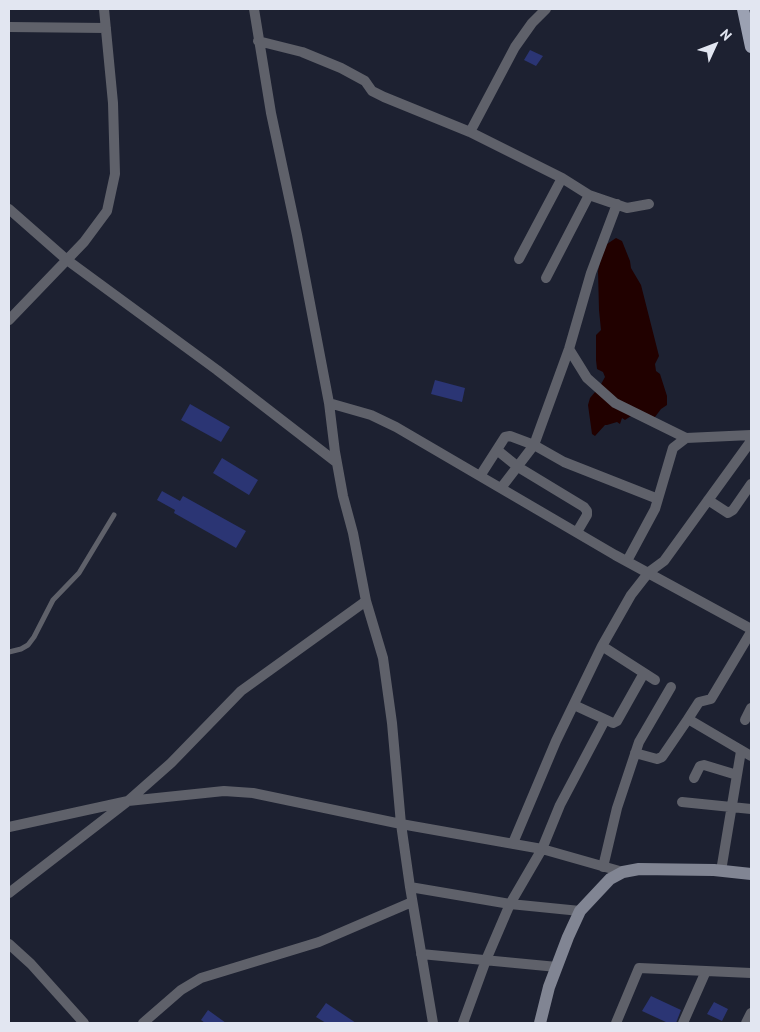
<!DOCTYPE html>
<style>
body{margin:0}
#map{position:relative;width:760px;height:1032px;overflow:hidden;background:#1d2131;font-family:"PT Sans",sans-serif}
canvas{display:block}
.frame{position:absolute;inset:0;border:10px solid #e2e6f1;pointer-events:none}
.north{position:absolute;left:690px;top:20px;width:50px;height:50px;-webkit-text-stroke:4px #1d2131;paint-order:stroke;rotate:47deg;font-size:14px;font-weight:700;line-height:20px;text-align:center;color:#e2e6f1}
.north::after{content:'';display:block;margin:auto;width:18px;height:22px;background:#e2e6f1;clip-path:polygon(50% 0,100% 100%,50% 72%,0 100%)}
</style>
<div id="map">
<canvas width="760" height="1032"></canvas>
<div class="frame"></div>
<div class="north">N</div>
</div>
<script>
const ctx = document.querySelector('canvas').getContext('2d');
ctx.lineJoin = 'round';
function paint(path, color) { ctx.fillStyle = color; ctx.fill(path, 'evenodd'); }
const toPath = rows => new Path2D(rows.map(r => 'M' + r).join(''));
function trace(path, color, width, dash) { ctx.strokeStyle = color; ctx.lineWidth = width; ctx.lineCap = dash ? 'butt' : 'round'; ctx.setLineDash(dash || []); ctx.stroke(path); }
paint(toPath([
 [616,238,622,241,630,261,631,268,641,285,659,356,655,364,656,371,660,374,667,396,667,405,661,409,655,417,651,418,631,416,625,420,622,418,620,424,617,422,607,425,605,425,595,436,592,434,588,405,590,398,600,386,605,377,603,372,597,369,596,360,596,335,601,330,599,310,598,271,604,246]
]), '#210100');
paint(toPath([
 [530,50,543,56,536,66,524,60],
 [435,380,465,388,462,402,431,394],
 [190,404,230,427,221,442,181,420],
 [222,458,258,480,249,495,213,473],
 [162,491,180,501,183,496,246,531,236,548,174,513,175,510,157,500],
 [651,996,681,1010,676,1023,668,1023,642,1011],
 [714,1002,728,1009,722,1021,707,1014],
 [326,1003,356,1023,326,1023,316,1017],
 [208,1010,226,1023,205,1023,201,1020]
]), '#2b3574');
trace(toPath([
 [9,652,21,649,28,645,34,637,53,600,79,573,114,515]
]), '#5f616a', 5);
trace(toPath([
 [254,9,271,113,297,235,329,403,335,452,343,496,353,533,366,601,383,658,392,723,401,824,410,887,433,1023],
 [546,9,532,23,515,47,470,132,562,178,589,195,627,208,649,204],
 [9,27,106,28],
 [258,41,302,52,341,68,365,81,372,91,384,97,470,132],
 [9,209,67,260,217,370,336,462],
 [519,259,562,178],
 [546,278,589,195],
 [9,320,84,242,107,211,115,174,113,103,104,9],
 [569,349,587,378,615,403,686,438,751,435],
 [329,403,371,415,396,427,615,555,751,629],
 [497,450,518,467,584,507,587,511,587,515,577,532],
 [480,476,505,437,510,436,534,445,564,462,658,499],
 [501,488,534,445,569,349,591,273,617,204],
 [708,500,728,513,733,510,751,484],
 [627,561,655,509,673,448,686,438],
 [751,632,711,699,699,702,688,719,751,756],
 [602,646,655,680],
 [574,705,613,723,617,721,644,673],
 [745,720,751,708],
 [635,753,657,759,662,757,688,719],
 [694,778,700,766,704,765,737,775],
 [682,802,751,809],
 [9,827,128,801,224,791,253,793,401,824,542,849,623,872],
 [513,843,556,741,602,646,631,595,649,572,664,561,751,441],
 [603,867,617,808,639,742,671,687],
 [721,871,741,751],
 [410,887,510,904,580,911],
 [9,893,128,801,171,763,241,691,366,601],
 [9,944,31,964,84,1023],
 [421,954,557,967],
 [143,1023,181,990,201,978,319,942,412,902],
 [463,1023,486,960,510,904,542,849,560,805,605,720],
 [616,1023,639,968,751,973],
 [683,1023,706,971],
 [746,1023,751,1013]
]), '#5f616a', 10);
trace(toPath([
 [540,1023,549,987,568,937,580,911,610,879,623,872,639,869,714,870,751,874]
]), '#818593', 12);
trace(toPath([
 [743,9,751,47]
]), '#9ba1b2', 12);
</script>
